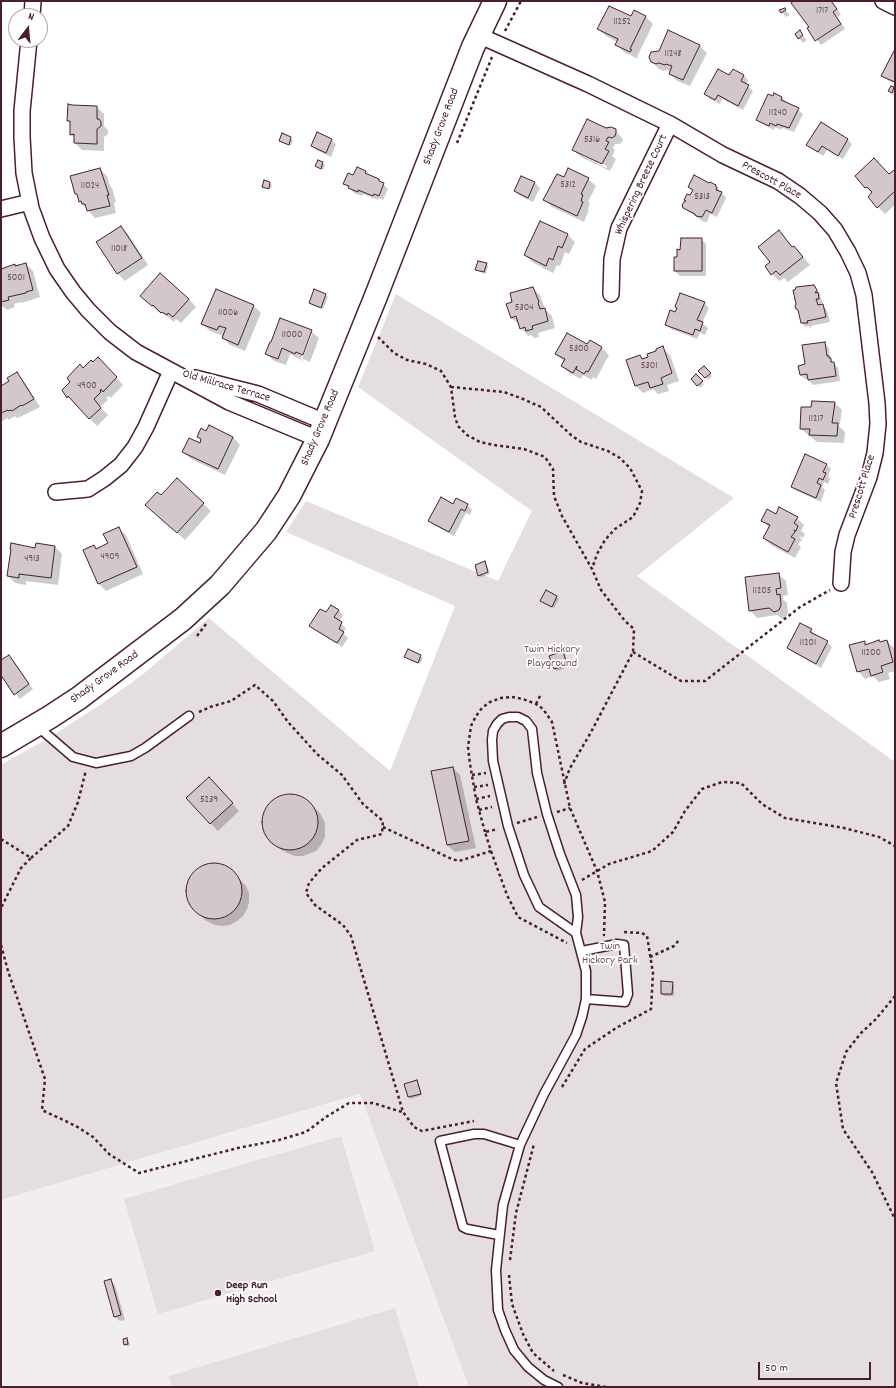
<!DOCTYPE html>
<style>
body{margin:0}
#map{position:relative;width:896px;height:1388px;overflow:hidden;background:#fff;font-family:Dekko,sans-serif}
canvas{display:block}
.frame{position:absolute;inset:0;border:2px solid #4a1f2b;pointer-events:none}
.north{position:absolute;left:8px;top:8px;width:40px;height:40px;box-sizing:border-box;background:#fff;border:1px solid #b7a5aa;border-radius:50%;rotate:16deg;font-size:11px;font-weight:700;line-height:16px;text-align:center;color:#4a1f2b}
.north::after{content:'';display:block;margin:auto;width:14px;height:18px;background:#4a1f2b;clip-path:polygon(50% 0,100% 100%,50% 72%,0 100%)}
.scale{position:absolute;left:758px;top:1362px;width:113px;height:18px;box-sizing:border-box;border:2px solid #4a1f2b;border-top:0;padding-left:5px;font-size:12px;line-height:14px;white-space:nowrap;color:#4a1f2b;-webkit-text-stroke:3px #fff;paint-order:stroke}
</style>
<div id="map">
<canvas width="896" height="1388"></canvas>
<div class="frame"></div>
<div class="north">N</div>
<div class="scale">50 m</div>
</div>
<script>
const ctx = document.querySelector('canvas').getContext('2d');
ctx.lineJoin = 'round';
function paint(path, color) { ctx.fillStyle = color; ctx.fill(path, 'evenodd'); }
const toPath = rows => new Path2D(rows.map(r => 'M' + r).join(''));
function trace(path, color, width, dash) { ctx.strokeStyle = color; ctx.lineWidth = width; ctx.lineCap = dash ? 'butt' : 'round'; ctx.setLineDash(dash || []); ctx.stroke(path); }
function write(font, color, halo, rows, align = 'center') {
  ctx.font = font + ' Dekko,sans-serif'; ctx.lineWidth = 3.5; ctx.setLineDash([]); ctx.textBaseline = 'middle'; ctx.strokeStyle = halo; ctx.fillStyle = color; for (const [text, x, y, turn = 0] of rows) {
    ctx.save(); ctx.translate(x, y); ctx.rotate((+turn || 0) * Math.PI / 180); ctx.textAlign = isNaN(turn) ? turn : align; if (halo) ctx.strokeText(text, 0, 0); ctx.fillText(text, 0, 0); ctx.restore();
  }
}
paint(toPath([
 [361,1094,469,1387,1,1387,1,1200]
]), '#f2eeef');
paint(toPath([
 [396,294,734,498,637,576,895,762,895,1387,469,1387,360,1094,1,1200,1,765,50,737,100,705,142,675,209,618,390,771,455,606,286,532,306,501,498,581,532,511,358,387],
 [341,1136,375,1251,158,1314,124,1199],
 [395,1308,419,1387,172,1387,169,1376]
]), '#e5dee0');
paint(toPath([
 [796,1,832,1,841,15,837,17,845,29,821,45,808,28,810,27],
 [784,9,790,15,786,17,781,11],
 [634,11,646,17,653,24,637,57,638,59,624,52,616,44,617,42,606,36,598,29,631,18],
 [799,32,807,40,803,43,799,38],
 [700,46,707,53,690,86,677,81,670,74,671,71,666,70,664,71,659,69,651,61],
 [895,50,895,84,887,80,883,76],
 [730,76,744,76,748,80,746,85,753,91,743,110,722,99,720,104,710,99,705,94],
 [893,88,895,90,895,96,890,91],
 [773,98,782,98,803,114,794,132,782,128,781,130,775,127,774,130,762,124,757,120],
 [72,106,97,107,104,114,104,126,108,130,108,134,104,137,104,151,82,150,75,143,75,138,71,135,71,123,68,121],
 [615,130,622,138,623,140,620,144,615,144,613,148,615,150,612,156,616,159,610,171,581,157,573,149],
 [581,153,607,166,606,168,581,155],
 [318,133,332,140,336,144,331,157,316,150,312,145],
 [282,134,293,140,291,146,280,140],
 [848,140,852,144,843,159,827,150,823,156,812,149,808,145],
 [318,161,325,165,323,170,316,166],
 [100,169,107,176,110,186,112,188,116,202,114,203,116,213,95,218,80,201,79,196,76,194],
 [366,172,371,177,379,180,388,189,383,200,379,198,378,200,363,194,362,196,354,193,345,183,354,177],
 [895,172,895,205,885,214,878,207,872,194,856,176,890,175],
 [521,177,535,183,540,188,533,202,520,196,515,191],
 [565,178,588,179,596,186,588,202,590,203,588,209,589,210,584,222,552,207,545,200],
 [265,182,270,183,272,185,271,188,265,186],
 [710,184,715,185,726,198,717,217,710,214,707,222,704,222,689,212,684,207,693,191,689,187],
 [541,222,568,235,575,242,569,254,565,252,560,266,557,265,553,273,532,262,525,255],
 [121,227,128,234,148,265,125,281,118,274,97,242],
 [779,232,793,248,794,247,801,254,810,265,788,282,784,278,779,281,772,274,771,262],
 [701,239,706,244,706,276,680,276,675,271,681,251],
 [26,264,33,271,40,297,22,303,21,302,14,304,15,307,7,310,4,307,1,307,1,270,15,265,16,267],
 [486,264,488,266,486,274,478,271,476,269],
 [813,286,821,295,820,296,823,303,821,304,827,310,830,322,811,326,812,327,810,328,809,326,806,327,801,322],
 [533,288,540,295,545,309,552,316,555,328,538,333,539,337,534,338,531,335,528,336,521,328,520,325,511,318,514,303],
 [216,290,254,306,261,313,245,351,230,345,223,338,223,336,210,331,202,324],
 [314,291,326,295,328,297,323,309,312,305,310,303],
 [142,296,189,299,196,307,181,323,176,319,174,322,160,311,159,313],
 [704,303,709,308,702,323,708,328,705,335,700,333,697,339,671,329,666,324,676,313,678,309,676,307],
 [311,331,319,338,310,362,303,359,303,361,290,354,286,365,274,361,266,354],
 [310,334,312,334,302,360,300,360],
 [590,341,602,348,609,355,596,379,593,377,592,380,583,375,581,379,569,373,562,366,564,362,556,354,587,346],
 [824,343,829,348,830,359,838,368,840,381,813,385,808,379,805,379,800,375],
 [662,348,670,355,679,381,667,385,669,391,658,394,653,389,643,393,636,386,627,361,640,356,643,360],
 [93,363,105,365,123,385,111,398,109,396,106,398,108,400,100,407,108,415,97,426,75,403,75,404,68,397,63,390,83,369],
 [704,367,712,376,708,380,700,371],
 [17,374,24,381,40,407,20,417,16,418,15,416,9,420,7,418,1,422,1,386,2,387,11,381],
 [696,376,704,384,700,388,692,379],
 [835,403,842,410,840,424,839,424,839,426,845,432,844,443,817,442,801,429,812,408],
 [206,432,233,437,240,445,225,475,191,459,183,452,200,444,202,440,198,437],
 [826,464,831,469,828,476,830,479,828,484,824,482,822,487,825,490,821,502,797,491,792,487],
 [177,479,211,511,185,540,154,512,161,497],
 [457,500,468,505,472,510,470,515,466,513,454,536,434,525,430,520,454,505],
 [777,515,797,518,804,525,801,531,805,534,803,538,799,536,802,540,798,544,801,547,795,558,771,545,764,538,769,528,763,521],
 [118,528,126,535,143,574,106,591,99,584,84,551,94,546,97,549,109,544],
 [12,544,36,549,55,547,62,554,58,585,26,581,26,585,15,583,8,576],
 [485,563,487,565,490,574,481,577,479,575],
 [778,574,786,581,788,595,783,596,783,599,787,603,788,613,786,617,782,619,777,615,757,618,750,610],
 [546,591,559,599,554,608,541,601],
 [338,610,343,615,339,622,346,628,343,633,348,638,342,647,315,630,311,626,327,614],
 [811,630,816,635,815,636,827,642,832,647,821,668,793,652,789,647],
 [879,641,881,643,887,641,894,648,895,671,888,673,890,679,879,682,873,676,865,679,858,671,864,642,867,645],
 [408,651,423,658,420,664,406,657],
 [563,652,565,654,569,667,557,671,555,669],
 [9,656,14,661,33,689,20,699,1,674,1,662],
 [453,768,460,775,476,848,455,852,447,845],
 [209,778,239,811,218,831,187,798],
 [292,795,300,797,312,806,320,813,325,823,325,837,321,845,316,851,303,856,294,856,281,850,265,831,263,823,263,818,269,805,280,797],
 [211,864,219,864,227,867,233,872,246,886,249,893,249,902,247,909,243,916,237,921,230,925,222,926,215,925,205,920,190,904,187,894,188,883,191,876,197,870,204,866],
 [672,983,674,985,674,996,664,996,662,994],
 [417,1081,419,1084,422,1095,411,1099,409,1097],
 [110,1280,115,1285,125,1320,120,1321,115,1317],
 [127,1339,129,1342,130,1346,127,1346,125,1344]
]), '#0003');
const building = toPath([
 [794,1,831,1,837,9,833,12,841,24,815,41,807,28,809,27,791,3,794,1],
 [609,6,631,16,634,10,646,16,630,49,632,50,630,52,615,45,618,39,597,29,609,6],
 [785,8,786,10,781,13,779,10,785,8],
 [668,30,700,45,683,80,669,74,672,66,666,64,665,65,659,63,656,64,651,62,649,57,651,52,659,51,668,30],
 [800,30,803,35,798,39,795,34,800,30],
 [895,49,895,82,881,76,895,49],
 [718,69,729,75,733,69,744,75,741,81,749,85,738,106,718,95,715,100,704,94,718,69],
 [891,86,894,87,892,93,888,91,891,86],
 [774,93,782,97,781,100,799,108,789,128,777,124,776,126,770,123,769,126,756,120,768,94,773,96,774,93],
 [68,104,72,105,97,106,97,119,99,119,101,122,101,126,97,129,97,144,74,143,74,134,70,135,70,121,67,121,68,104],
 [587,119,606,128,611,127,616,129,616,133,615,136,612,138,608,137,606,141,609,142,605,149,609,151,602,164,572,150,587,119],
 [821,122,848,139,838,156,822,146,818,152,806,145,821,122],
 [317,132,332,139,326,153,311,146,317,132],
 [282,133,291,137,289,145,279,141,282,133],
 [874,158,889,174,894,170,895,171,895,191,877,208,868,197,872,192,867,187,865,188,855,176,874,158],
 [318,160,323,162,321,169,315,166,318,160],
 [357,167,366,171,365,173,379,179,379,181,384,183,379,196,374,194,373,196,358,190,358,192,348,188,349,186,343,184,348,173,353,175,357,167],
 [100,168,109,195,107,195,110,206,87,211,85,204,82,204,81,201,79,202,77,194,75,194,70,176,100,168],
 [568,168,589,178,581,194,583,195,581,201,583,202,577,216,543,200,557,174,564,177,568,168],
 [694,175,709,183,710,182,716,185,715,186,717,187,716,190,722,192,712,213,706,210,702,217,696,216,695,214,683,208,682,205,684,202,686,201,684,200,687,194,690,195,693,190,688,187,694,175],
 [521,176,535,182,528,198,514,191,521,176],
 [264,180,270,182,269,189,262,187,264,180],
 [540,221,568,234,562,248,558,246,553,260,549,258,546,266,524,255,540,221],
 [121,226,142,258,117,274,96,242,121,226],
 [779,230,792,247,794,246,803,257,780,275,776,271,771,275,765,266,770,262,758,247,779,230],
 [681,238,702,238,702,271,674,271,674,257,677,257,677,249,680,250,681,238],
 [478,261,487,263,484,272,475,270,478,261],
 [26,263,33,290,26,292,26,293,8,297,9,300,1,302,1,269,15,264,15,266,26,263],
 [160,273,189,299,173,317,168,313,167,315,162,312,161,313,153,305,152,306,140,296,160,273],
 [814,285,817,290,815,293,818,292,819,299,816,299,818,305,823,304,826,317,807,321,808,323,801,323,798,310,796,309,795,306,796,304,793,290,795,290,796,287,814,285],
 [533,287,539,302,538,303,540,309,545,308,548,321,532,326,533,329,526,331,525,327,520,329,516,316,511,318,506,304,512,302,510,293,533,287],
 [216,289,254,305,238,345,222,338,226,328,219,326,217,330,201,324,216,289],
 [314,289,326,294,321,308,309,303,314,289],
 [680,293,705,302,697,320,703,322,700,331,695,329,693,335,665,325,670,310,675,312,677,308,675,307,680,293],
 [280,318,312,330,303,355,296,352,295,354,282,348,278,359,265,354,270,342,271,342,280,318],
 [567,333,587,344,590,340,602,347,588,372,586,371,584,374,576,369,577,366,573,373,561,366,565,359,555,354,567,333],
 [825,342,827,356,829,356,829,358,831,358,831,362,834,362,836,376,808,380,807,374,800,375,798,366,805,364,802,345,825,342],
 [663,346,672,373,661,378,663,384,650,388,648,382,635,386,626,360,640,355,642,359,648,357,647,354,656,351,656,349,663,346],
 [98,357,117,377,103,392,101,389,100,391,101,392,94,399,101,408,89,419,68,396,67,398,62,390,70,382,67,378,80,364,83,368,91,360,93,362,98,357],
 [704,366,711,373,705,378,698,371,704,366],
 [17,372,34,399,22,406,21,405,12,411,11,410,8,411,8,410,1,413,1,386,9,381,7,378,17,372],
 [696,374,703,381,697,386,691,379,696,374],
 [812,401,835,402,832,423,838,423,837,436,809,435,810,429,800,429,801,407,811,407,812,401],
 [209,425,233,437,218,469,182,452,189,438,200,443,201,439,197,437,201,428,206,431,209,425],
 [805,454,827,464,823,472,826,473,823,480,819,478,817,483,821,485,816,498,791,487,805,454],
 [177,478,204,503,177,533,145,505,157,492,161,495,177,478],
 [441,497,453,504,456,498,468,504,465,511,461,509,449,532,428,521,441,497],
 [779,507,798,517,794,523,798,526,796,531,794,530,795,532,791,537,795,539,788,552,763,538,770,525,761,521,767,509,776,514,779,507],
 [119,527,137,567,98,584,83,550,94,545,96,549,108,543,103,534,119,527],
 [11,543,35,548,36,543,55,546,51,578,19,574,19,578,7,576,11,549,10,549,11,543],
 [485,561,488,572,478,576,475,565,485,561],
 [779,573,781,588,776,589,777,595,780,594,781,605,779,610,774,612,769,608,749,611,745,577,779,573],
 [546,590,557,596,552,607,540,601,546,590],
 [331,605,339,610,334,617,342,622,339,629,344,632,337,643,309,626,320,609,326,612,331,605],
 [800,623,812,629,810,632,828,641,816,664,787,648,800,623],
 [879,640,880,642,887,640,893,662,881,666,883,672,871,676,869,669,857,672,849,645,865,641,865,645,879,640],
 [408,649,421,655,418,663,404,657,408,649],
 [563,651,567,665,554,669,549,656,563,651],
 [9,655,29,684,14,695,1,675,1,660,9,655],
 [453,767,469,841,447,845,431,771,453,767],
 [209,777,233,803,210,824,186,798,209,777],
 '262 822a28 28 0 1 1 56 0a28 28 0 1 1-56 0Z',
 '186 891a28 28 0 1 1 56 0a28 28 0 1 1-56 0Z',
 [661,981,673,982,672,994,661,994,661,981],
 [417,1080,421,1094,408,1097,404,1084,417,1080],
 [111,1279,121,1315,114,1317,104,1281,111,1279],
 [127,1338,128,1344,124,1345,123,1339,127,1338]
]);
paint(building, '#d2c7cb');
trace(building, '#4a1f2b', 1);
const lane = toPath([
 [37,726,73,757,96,763,131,756,145,748,189,716],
 [582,951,617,944,624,945,628,994,625,1002,586,999],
 [499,1235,467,1229,463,1227,440,1141,474,1134,484,1134,520,1145],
 [558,1387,544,1380,528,1367,514,1350,505,1330,498,1310,496,1270,503,1205,520,1145,544,1094,576,1035,582,1017,586,999,586,971,576,933,578,917,576,895,560,854,547,814,537,773,532,729,526,721,518,717,509,717,502,719,497,724,493,731,492,740,493,761,508,826,524,875,539,907,576,933]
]);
const street = toPath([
 [883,1,895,7],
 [32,16,33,1],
 [478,35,588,84,670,124,723,155,778,181,800,196,820,213,835,230,848,252,858,273,864,295,877,403,878,424,875,453,869,477,847,535,843,552,841,583],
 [29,40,22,111,22,137,24,173,31,208,42,238,57,269,73,292,88,310,110,332,136,352,229,402,318,439],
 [1,209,30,202],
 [611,294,612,259,619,228,670,124],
 [195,378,258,394,325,422],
 [56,492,88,489,105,478,121,465,135,447,146,427,171,371]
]);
const secondary = toPath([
 [1,746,50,717,79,698,183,619,220,585,266,531,289,496,318,439,376,296,473,47,495,1]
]);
trace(lane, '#4a1f2b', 11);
trace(street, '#4a1f2b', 18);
trace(secondary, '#4a1f2b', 25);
trace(toPath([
 [505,31,521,1],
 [457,143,492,57],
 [378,337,394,353,407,360,426,364,441,371,451,387,455,417,458,426,467,435,480,442,494,445,524,449,545,457,553,469,554,496,562,516,592,569,601,590,625,621,634,629,633,652,590,734,570,768,564,784],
 [451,387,504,392,523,399,541,407,571,435,581,442,608,451,620,458,630,468,642,491,640,503,633,517,615,529,605,540,597,554,592,569],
 [197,636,206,624],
 [633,652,681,681,705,681,800,607,830,590],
 [536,704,540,696],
 [199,712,210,707,231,701,255,685,273,701,288,722,317,754,342,775,363,804,383,821,382,834,357,840,322,868,309,883,306,893,315,905,343,925,351,936,403,1112,414,1127,422,1131,474,1121],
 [472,775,486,773],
 [474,787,488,785],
 [476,799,490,796],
 [479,810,492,807],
 [557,812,570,808],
 [517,823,537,817],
 [383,827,452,859,459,861,491,851,485,832,498,829],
 [485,832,476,799,470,764,468,747,471,726,476,716,482,708,490,702,501,698,512,697,523,699,536,704,543,709,552,722,570,808,597,871,605,902,604,935,605,935],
 [1,839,31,858,21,868,1,908],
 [491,851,507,895,518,917,567,943],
 [31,858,68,826,78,802,86,770],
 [582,880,609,864,652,851,673,832,685,811,702,789,722,782,741,783,762,804,785,818,844,828,879,837,895,846],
 [1,945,8,971,45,1079,42,1110,76,1126,93,1137,109,1154,139,1173,238,1148,279,1140,306,1132,326,1117,349,1103,373,1103,402,1112],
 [650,957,674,946,679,940],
 [895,996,876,1019,861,1033,846,1052,836,1083,843,1129,872,1172,895,1219],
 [562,1087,585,1049,616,1028,651,1009,653,973,647,936,642,933,622,932],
 [510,1260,516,1213,534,1144],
 [509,1275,512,1304,523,1334,533,1353,554,1371],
 [563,1375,582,1383,606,1387]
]), '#4a1f2b', 2.5, [3, 3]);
trace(lane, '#fff', 8);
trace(street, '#fff', 15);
trace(secondary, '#fff', 22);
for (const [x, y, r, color] of [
 [218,1293,4,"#4a1f2b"]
]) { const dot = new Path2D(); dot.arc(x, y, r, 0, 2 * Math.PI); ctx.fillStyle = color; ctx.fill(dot); trace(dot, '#fff', 1.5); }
write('10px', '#6c4953', null, [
 ["1717",822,12],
 ["11252",622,23],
 ["11248",673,55],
 ["11240",778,114],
 ["5316",592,141],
 ["5312",568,186],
 ["11024",90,187],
 ["5313",702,198],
 ["11018",119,250],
 ["5001",16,279],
 ["5304",524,309],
 ["11006",228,314],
 ["11000",292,336],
 ["5300",579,350],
 ["5301",649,367],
 ["4900",87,387],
 ["11217",816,420],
 ["4909",110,558],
 ["4913",32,560],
 ["11205",762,592],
 ["11201",808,644],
 ["11200",871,654],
 ["5239",209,801]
]);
write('12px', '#4a1f2b', '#fff', [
 ["Shady Grove Road",442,127,-69],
 ["Prescott Place",771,181,29],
 ["Whispering Breeze Court",642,185,-65],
 ["Old Millrace Terrace",226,387,16],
 ["Shady Grove Road",321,428,-67],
 ["Prescott Place",863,487,-73],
 ["Shady Grove Road",105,678,-36]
]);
write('12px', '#714f58', '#fff', [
 ["Twin Hickory",552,650],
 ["Playground",552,664],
 ["Twin",610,947],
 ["Hickory Park",610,961]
]);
write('bold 12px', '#4a1f2b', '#fff', [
 ["Deep Run",226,1286],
 ["High School",226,1300]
], 'left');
</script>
